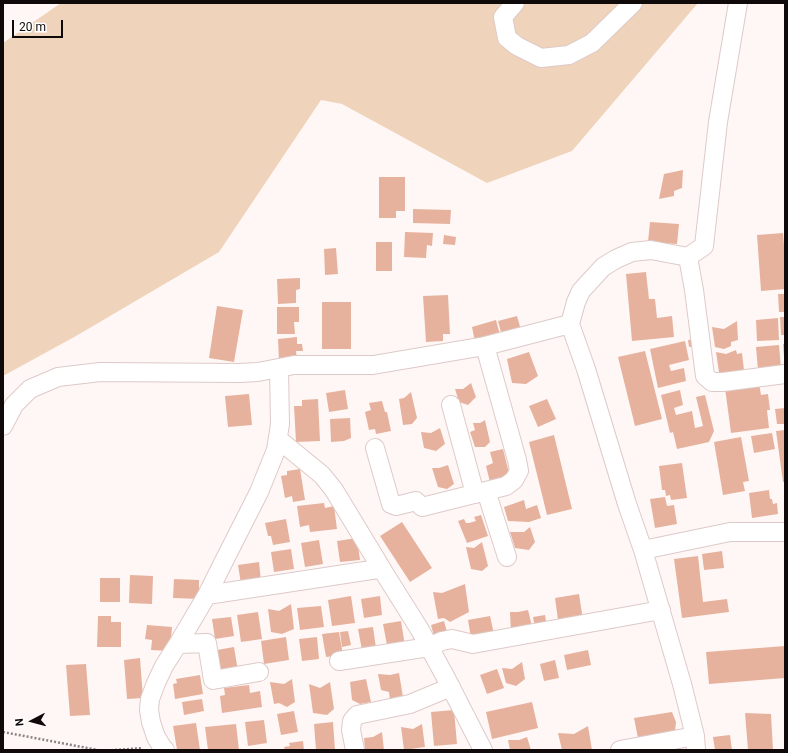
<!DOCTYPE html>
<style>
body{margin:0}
#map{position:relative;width:788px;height:753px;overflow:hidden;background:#fff7f6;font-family:Roboto,sans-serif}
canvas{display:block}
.frame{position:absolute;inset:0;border:4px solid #0f0909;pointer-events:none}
.north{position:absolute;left:12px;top:701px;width:40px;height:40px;-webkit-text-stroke:3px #fff;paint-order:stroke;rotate:264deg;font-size:11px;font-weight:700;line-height:16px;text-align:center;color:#0f0909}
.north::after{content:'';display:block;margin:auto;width:14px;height:18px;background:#0f0909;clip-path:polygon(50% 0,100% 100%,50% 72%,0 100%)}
.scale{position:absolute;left:12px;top:20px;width:51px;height:18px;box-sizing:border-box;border:2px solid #0f0909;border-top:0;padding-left:5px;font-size:12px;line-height:14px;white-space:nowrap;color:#0f0909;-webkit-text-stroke:3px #fff;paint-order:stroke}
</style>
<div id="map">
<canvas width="788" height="753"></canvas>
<div class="frame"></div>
<div class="north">N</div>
<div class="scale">20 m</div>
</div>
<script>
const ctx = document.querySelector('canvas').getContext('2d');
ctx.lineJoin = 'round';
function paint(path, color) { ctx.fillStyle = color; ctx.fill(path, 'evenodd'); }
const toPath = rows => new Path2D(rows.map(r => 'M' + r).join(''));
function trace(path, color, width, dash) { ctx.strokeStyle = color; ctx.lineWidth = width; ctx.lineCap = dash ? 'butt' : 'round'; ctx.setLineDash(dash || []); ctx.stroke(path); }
paint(toPath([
 [61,3,698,3,572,151,487,183,342,104,321,100,219,252,76,336,3,376,3,43]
]), '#efd3bb');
paint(toPath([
 [683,170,682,188,674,191,674,196,659,199,664,174],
 [379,177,405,177,405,211,396,211,396,218,379,218],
 [413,209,451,210,450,224,413,223],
 [650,222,679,224,677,244,648,242],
 [405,232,433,233,432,246,427,245,426,258,404,257],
 [783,233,785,258,785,289,761,291,757,235],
 [444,235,456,237,455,245,443,244],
 [376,242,392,242,392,271,376,271],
 [336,248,338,274,325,275,324,249],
 [646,272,649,299,655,299,657,318,672,316,674,337,632,341,626,274],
 [300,278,300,289,296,290,296,303,278,304,277,279],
 [778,294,785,294,785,312,779,312],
 [448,295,450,334,443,334,443,341,426,342,423,296],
 [322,302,351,302,351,349,322,349],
 [217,306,243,310,234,362,209,358],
 [277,307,299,307,299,322,294,322,295,334,277,334],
 [517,316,521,330,502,336,498,321],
 [780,317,785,317,785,335,781,335],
 [778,318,779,340,757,341,756,320],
 [496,320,500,335,475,342,472,327],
 [737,321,738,340,731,342,731,346,724,349,715,347,712,327,724,329],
 [297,337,297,344,302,344,303,351,296,351,297,360,279,361,278,339],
 [695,339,697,346,689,347,688,340],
 [685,341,689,360,669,365,671,371,684,368,686,381,658,388,650,349],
 [783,344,785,344,785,357,784,357],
 [779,345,781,368,758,370,756,347],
 [736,350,737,354,742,353,744,370,731,375,719,372,716,352,726,354],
 [645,351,662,419,635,426,618,357],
 [529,352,538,376,526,384,512,383,507,359],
 [471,383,476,397,468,405,459,402,455,389,463,389],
 [759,383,761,395,768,394,770,410,767,410,769,428,731,433,725,388],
 [345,390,348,409,329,412,326,393],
 [680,390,683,405,674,408,676,415,692,411,695,428,703,426,696,397,705,395,714,431,709,442,677,449,673,432,670,433,661,395],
 [411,392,417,418,412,424,403,425,399,399,404,398],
 [249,394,252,425,228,427,225,396],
 [318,399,320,441,296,442,294,406,302,406,302,400],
 [547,399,556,419,538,427,529,406],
 [382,401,385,412,387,412,391,431,376,434,375,429,369,430,365,412,371,410,369,403],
 [785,408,785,424,777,424,775,409],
 [350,418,351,438,344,441,331,442,330,419],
 [485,420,490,442,485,447,475,447,470,432,475,430,473,423,480,423],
 [440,428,445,444,436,451,424,448,421,432,431,433],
 [785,430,785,482,783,482,776,431],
 [772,433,775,449,754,453,751,436],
 [554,435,572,509,547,515,529,442],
 [741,437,749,481,743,482,745,491,723,495,714,442],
 [503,449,509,473,503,482,490,482,486,466,493,463,490,452],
 [682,463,687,498,671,500,670,495,666,496,665,490,662,490,659,466],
 [448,465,454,484,447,489,438,487,432,468,439,468],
 [300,469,305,500,293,502,292,496,285,498,281,476,287,475,287,471],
 [769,490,770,499,772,499,773,504,777,503,778,514,752,518,749,493],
 [665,497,667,506,674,505,677,524,655,528,650,499],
 [524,500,526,509,537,505,541,518,529,522,508,521,504,507],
 [324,503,325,508,334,506,337,529,310,532,309,525,300,527,297,506],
 [481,515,488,536,467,543,458,521,464,519,466,523,469,523,476,521,474,517],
 [286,519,290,542,273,545,271,536,268,536,265,523],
 [402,522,432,568,410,582,380,536],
 [530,527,535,542,529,550,515,548,510,532,524,532],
 [357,538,360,560,340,562,337,541],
 [319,540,323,564,305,567,301,543],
 [482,542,488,566,482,571,471,569,466,547,474,548],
 [291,549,294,569,274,572,271,552],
 [722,551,724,568,704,570,702,554],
 [698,556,703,602,727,599,729,612,682,618,674,559],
 [259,562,261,581,241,584,238,565],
 [130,575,153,576,152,604,129,603],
 [100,578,120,578,120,602,100,602],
 [174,579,199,580,199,599,173,598],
 [465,584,469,612,450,622,444,618,438,619,433,592,442,593],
 [579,594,583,620,558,620,555,598],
 [351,596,355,623,332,626,328,600],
 [380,596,382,615,364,618,361,599],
 [291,604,294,629,282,634,271,632,268,609,279,611],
 [321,606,324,627,300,630,297,608],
 [528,610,533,630,511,633,510,612,518,612],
 [258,612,262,639,241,642,237,615],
 [545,615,547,627,535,628,533,617],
 [98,616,111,616,111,622,121,622,121,647,97,647],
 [490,616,494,634,471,638,468,620],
 [231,617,234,636,215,639,212,619],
 [401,621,405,646,387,645,383,624],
 [444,621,447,632,434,636,431,625],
 [147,625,172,627,170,651,151,650,152,640,145,639],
 [373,627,376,648,362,650,358,629],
 [348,631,351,645,342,647,340,632],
 [339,632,343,655,326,657,322,634],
 [286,637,289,660,264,664,261,641],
 [317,637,319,659,302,661,299,639],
 [785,646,785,678,709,684,706,652],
 [234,647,238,671,222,674,217,650],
 [588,650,591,665,567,670,564,655],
 [140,658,143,698,127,699,124,660],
 [555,660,559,678,544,681,540,664],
 [522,662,525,679,516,686,506,683,502,668,512,669],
 [86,664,90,715,70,716,66,665],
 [497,669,504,688,487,694,480,675],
 [399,673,403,697,390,700,389,692,381,690,378,674,390,675],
 [200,675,203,694,175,699,173,684,177,683,176,679],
 [292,679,295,702,287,707,279,703,274,704,270,682,284,684],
 [366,679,371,702,360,704,352,700,350,682],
 [330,682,334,709,327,715,313,713,309,684,320,688],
 [249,685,250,693,260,691,262,707,222,713,220,696,225,695,224,688],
 [202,699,204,711,184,715,182,702],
 [532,702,538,728,492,739,486,712],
 [454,710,457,744,434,746,431,712],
 [294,711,298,732,281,735,277,714],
 [672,712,676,722,675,731,638,738,634,718],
 [745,713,771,714,773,750,748,750],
 [264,720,267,743,248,746,245,722],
 [333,722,335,750,316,750,314,724],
 [196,723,200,750,177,750,173,726],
 [236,724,239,750,208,750,205,727],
 [422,724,425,747,404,750,401,727,413,729],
 [588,726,592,750,562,750,558,733,574,734],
 [382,732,384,750,365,750,364,738,373,737],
 [730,735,732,750,715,750,713,737],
 [527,737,531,750,510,750,508,740,519,740],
 [303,741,304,750,285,750,284,747,290,746,289,743]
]), '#e7b29d');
const minor = toPath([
 [515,3,503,17,507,38,517,46,541,58,569,55,592,43,633,3],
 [688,257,694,290,705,376,712,382,723,382,785,374],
 [451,405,475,494],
 [3,426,14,405,30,389,58,377,100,372,239,373,258,372,294,365,373,365,485,346,570,324],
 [278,439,322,475,334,490,383,571],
 [375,448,391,504,396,506,416,501,422,507,506,486,514,480,519,471,517,460,485,346],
 [486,491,507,557],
 [643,550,730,532,785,532],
 [207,595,378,569,383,571,420,630,446,678,483,750],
 [178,644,207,643,213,680,259,672],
 [339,661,429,647,442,641,452,639,473,644,661,610],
 [165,750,162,747,156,737,151,722,149,710,150,699,156,683,164,666,178,644,207,595,224,561,259,492,276,450,280,424,279,368],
 [355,750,351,730,352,721,357,715,410,704,451,687],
 [620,750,695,736],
 [696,750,695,736,682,684,643,550,627,504,586,369,570,324,576,302,581,291,603,267,616,259,632,252,651,250,688,257,704,246,718,122,738,3]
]);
trace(minor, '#ddcac8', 20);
trace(toPath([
 [3,732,98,750],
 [115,750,143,748]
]), '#8a8383', 2.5, [2, 2]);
trace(minor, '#fff', 18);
</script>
